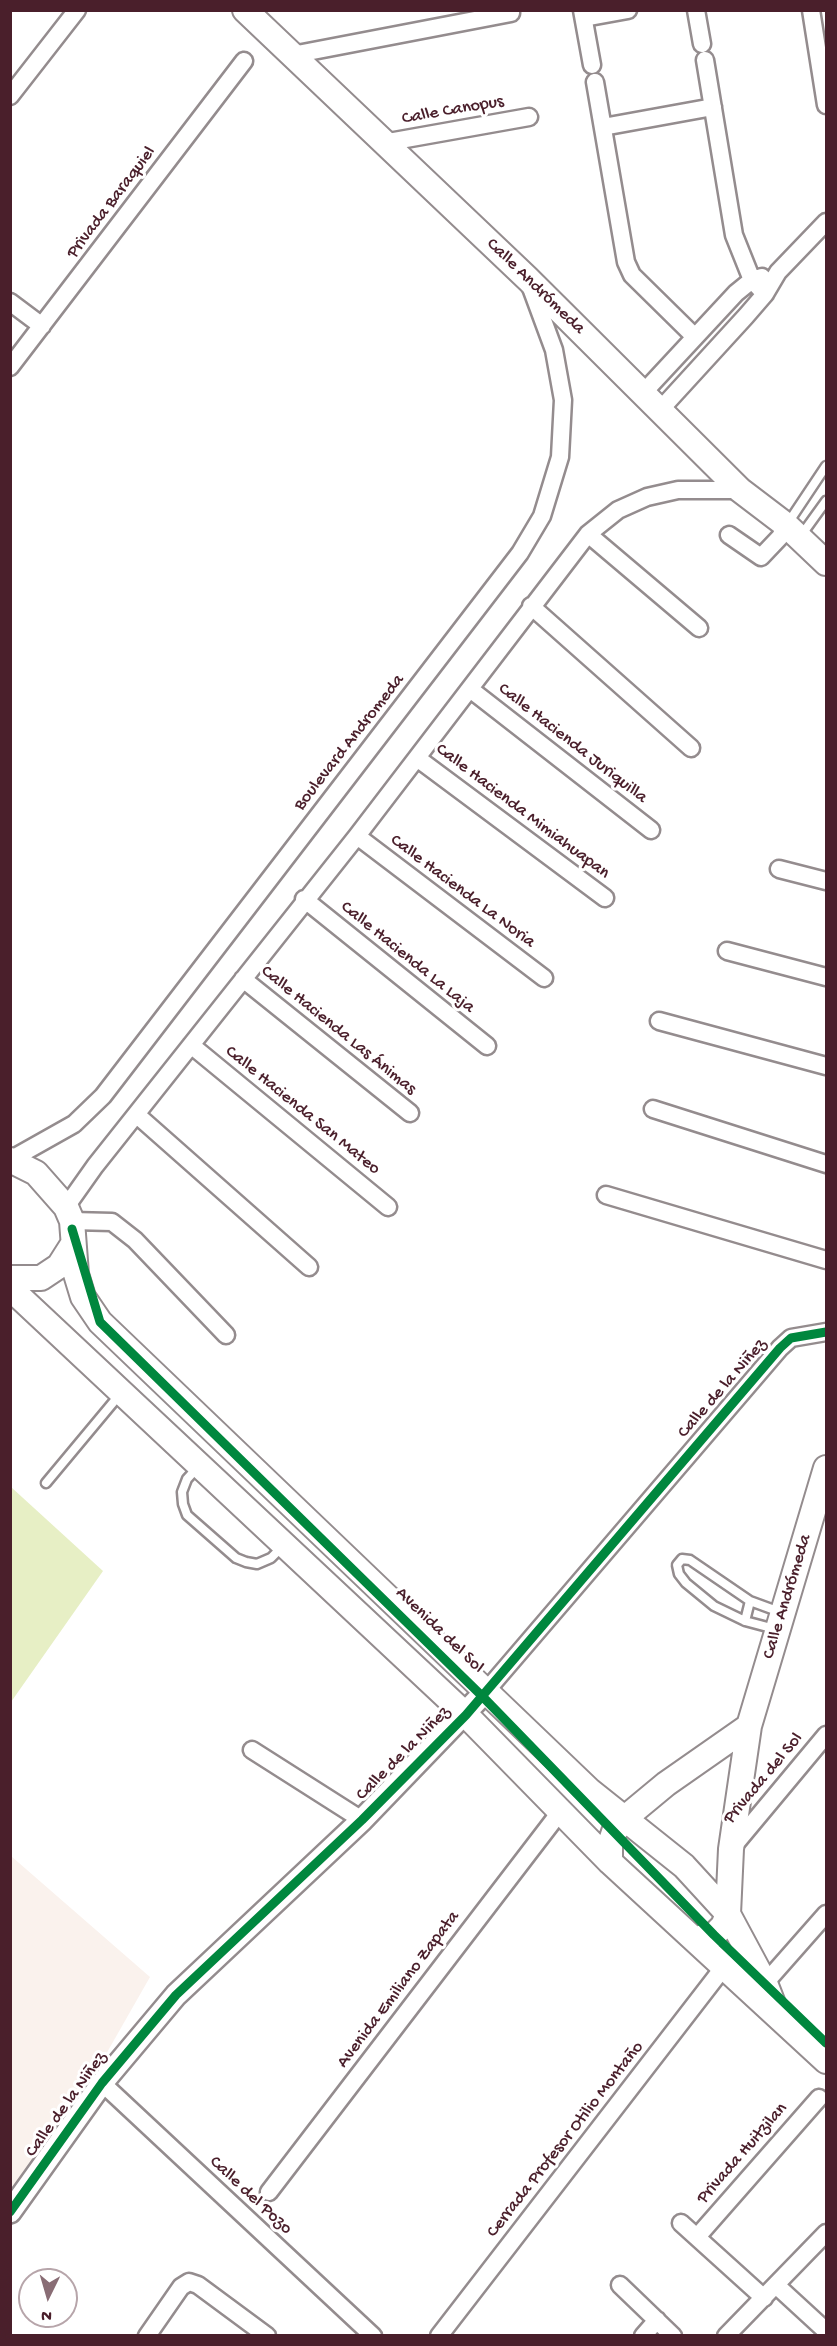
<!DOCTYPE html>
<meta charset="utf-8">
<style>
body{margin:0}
#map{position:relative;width:837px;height:2346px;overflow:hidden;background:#fff;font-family:"Gochi Hand",sans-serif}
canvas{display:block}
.frame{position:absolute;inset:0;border:12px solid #4a1f2b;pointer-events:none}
.north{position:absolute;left:18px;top:2268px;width:60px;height:60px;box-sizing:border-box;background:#fff;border:2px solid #b7a5aa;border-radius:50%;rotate:185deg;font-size:16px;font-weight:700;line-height:24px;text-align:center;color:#4a1f2b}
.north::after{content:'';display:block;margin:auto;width:21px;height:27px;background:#896d75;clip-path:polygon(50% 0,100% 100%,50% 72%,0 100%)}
</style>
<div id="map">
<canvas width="837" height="2346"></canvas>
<div class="frame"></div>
<div class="north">N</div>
</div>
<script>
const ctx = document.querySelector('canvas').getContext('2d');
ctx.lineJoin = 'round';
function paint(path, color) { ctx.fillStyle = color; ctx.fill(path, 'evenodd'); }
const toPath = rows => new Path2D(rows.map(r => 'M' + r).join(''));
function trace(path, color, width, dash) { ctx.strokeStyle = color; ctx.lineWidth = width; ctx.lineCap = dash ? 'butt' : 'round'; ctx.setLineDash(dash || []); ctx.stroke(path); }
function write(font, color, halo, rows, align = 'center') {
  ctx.font = font + ' "Gochi Hand",sans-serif'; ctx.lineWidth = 6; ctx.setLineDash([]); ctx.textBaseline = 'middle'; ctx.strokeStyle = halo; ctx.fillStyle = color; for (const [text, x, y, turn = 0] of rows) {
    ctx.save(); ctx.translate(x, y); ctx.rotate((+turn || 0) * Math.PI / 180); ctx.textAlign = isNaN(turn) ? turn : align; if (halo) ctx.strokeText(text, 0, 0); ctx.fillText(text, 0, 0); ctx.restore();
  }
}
paint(toPath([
 [11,1856,150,1977,89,2084,11,2204]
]), '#faf2ed');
paint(toPath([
 [11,1487,103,1571,11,1702]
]), '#e7efc5');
const service = toPath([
 [788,523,826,466],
 [800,537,826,501],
 [199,1466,187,1479,182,1492,183,1504,187,1515,236,1558,246,1562,257,1564,271,1558,282,1547],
 [46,1483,121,1393],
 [745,1621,750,1601],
 [775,1629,745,1621,714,1606,686,1583,679,1574,677,1565,682,1559,690,1560,750,1601,780,1612]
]);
const minor = toPath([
 [582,10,592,65],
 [696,10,702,44],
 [811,10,826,105],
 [584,18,628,10],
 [292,55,511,13],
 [705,60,734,235,752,280,765,294],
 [595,82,626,262,632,275,694,336],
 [10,96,77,10],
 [603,127,713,107],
 [383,143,529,117],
 [10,302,42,326],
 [10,367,244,61],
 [644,392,736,293,752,280,762,277],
 [660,410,746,316,765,294,778,272,826,222],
 [588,534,699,628],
 [729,535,761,557,780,537,786,525],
 [531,606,691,748],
 [470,689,651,830],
 [417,758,605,898],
 [357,836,544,978],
 [779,869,826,881],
 [304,899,487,1046],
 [727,951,826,977],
 [243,979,410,1113],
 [659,1021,826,1066],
 [191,1045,388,1207],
 [653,1109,826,1164],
 [137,1115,309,1267],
 [10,1160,74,1124,103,1096,520,553,542,516,560,457,563,400,554,350,530,285],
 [606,1195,826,1260],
 [66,1207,95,1166,357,836,588,534,618,510,647,497,678,490,740,490],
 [72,1221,112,1222,135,1240,226,1335],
 [487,1690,780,1348,791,1338,826,1332],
 [252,1750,362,1820],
 [731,1849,826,1735],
 [759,1990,826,1914],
 [102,2083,373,2336],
 [269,2192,560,1812],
 [681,2223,764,2298],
 [697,2237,819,2098],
 [620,2285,673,2336],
 [777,2286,826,2331],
 [147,2336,181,2287,189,2282,198,2285,267,2336],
 [439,2336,723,1968],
 [643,2336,657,2320],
 [726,2336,826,2233]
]);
const tertiary = toPath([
 [10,2212,102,2083,176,1995,362,1820,487,1690]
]);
const secondary = toPath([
 [245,10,528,279,740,490,786,525,826,563],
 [10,1160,36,1173,66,1207,72,1221,76,1274,83,1297,100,1322,590,1791,684,1866,728,1914,765,1983,777,2014],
 [10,1278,41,1278,59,1266,73,1244],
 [10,1288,466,1715,610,1862,826,2061],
 [610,1862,610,1844,614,1832,625,1818,666,1784,749,1726],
 [695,1939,714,1935,723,1926,728,1914,731,1849,749,1726,826,1468]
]);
trace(service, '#948c8e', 13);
trace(minor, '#948c8e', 21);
trace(tertiary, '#948c8e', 26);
trace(secondary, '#948c8e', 28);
trace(service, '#fff', 8);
trace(minor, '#fff', 16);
trace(tertiary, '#fff', 21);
trace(secondary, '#fff', 24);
trace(toPath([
 [72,1229,100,1322,482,1696,714,1935,826,2043],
 [10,2212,102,2083,176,1995,362,1820,466,1715,780,1348,791,1338,826,1332]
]), '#00873e', 9);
write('18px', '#4a1f2b', '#fff', [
 ["Calle Canopus",453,111,-10],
 ["Privada Baraquiel",112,203,-53],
 ["Calle Andrómeda",535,287,44],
 ["Boulevard Andromeda",350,743,-52],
 ["Calle Hacienda Juriquilla",572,744,38],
 ["Calle Hacienda Mimiahuapan",522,812,37],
 ["Calle Hacienda La Noria",462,892,37],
 ["Calle Hacienda La Laja",407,958,39],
 ["Calle Hacienda Las Ánimas",338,1031,39],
 ["Calle Hacienda San Mateo",302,1111,39],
 ["Calle de la Niñez",723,1389,-49],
 ["Calle Andrómeda",788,1597,-73],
 ["Avenida del Sol",439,1631,44],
 ["Calle de la Niñez",404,1754,-45],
 ["Privada del Sol",764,1779,-50],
 ["Avenida Emiliano Zapata",399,1990,-53],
 ["Calle de la Niñez",67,2105,-54],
 ["Cerrada Profesor Otilio Montaño",566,2140,-52],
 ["Privada Huitzilan",743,2154,-49],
 ["Calle del Pozo",250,2196,43]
]);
</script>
